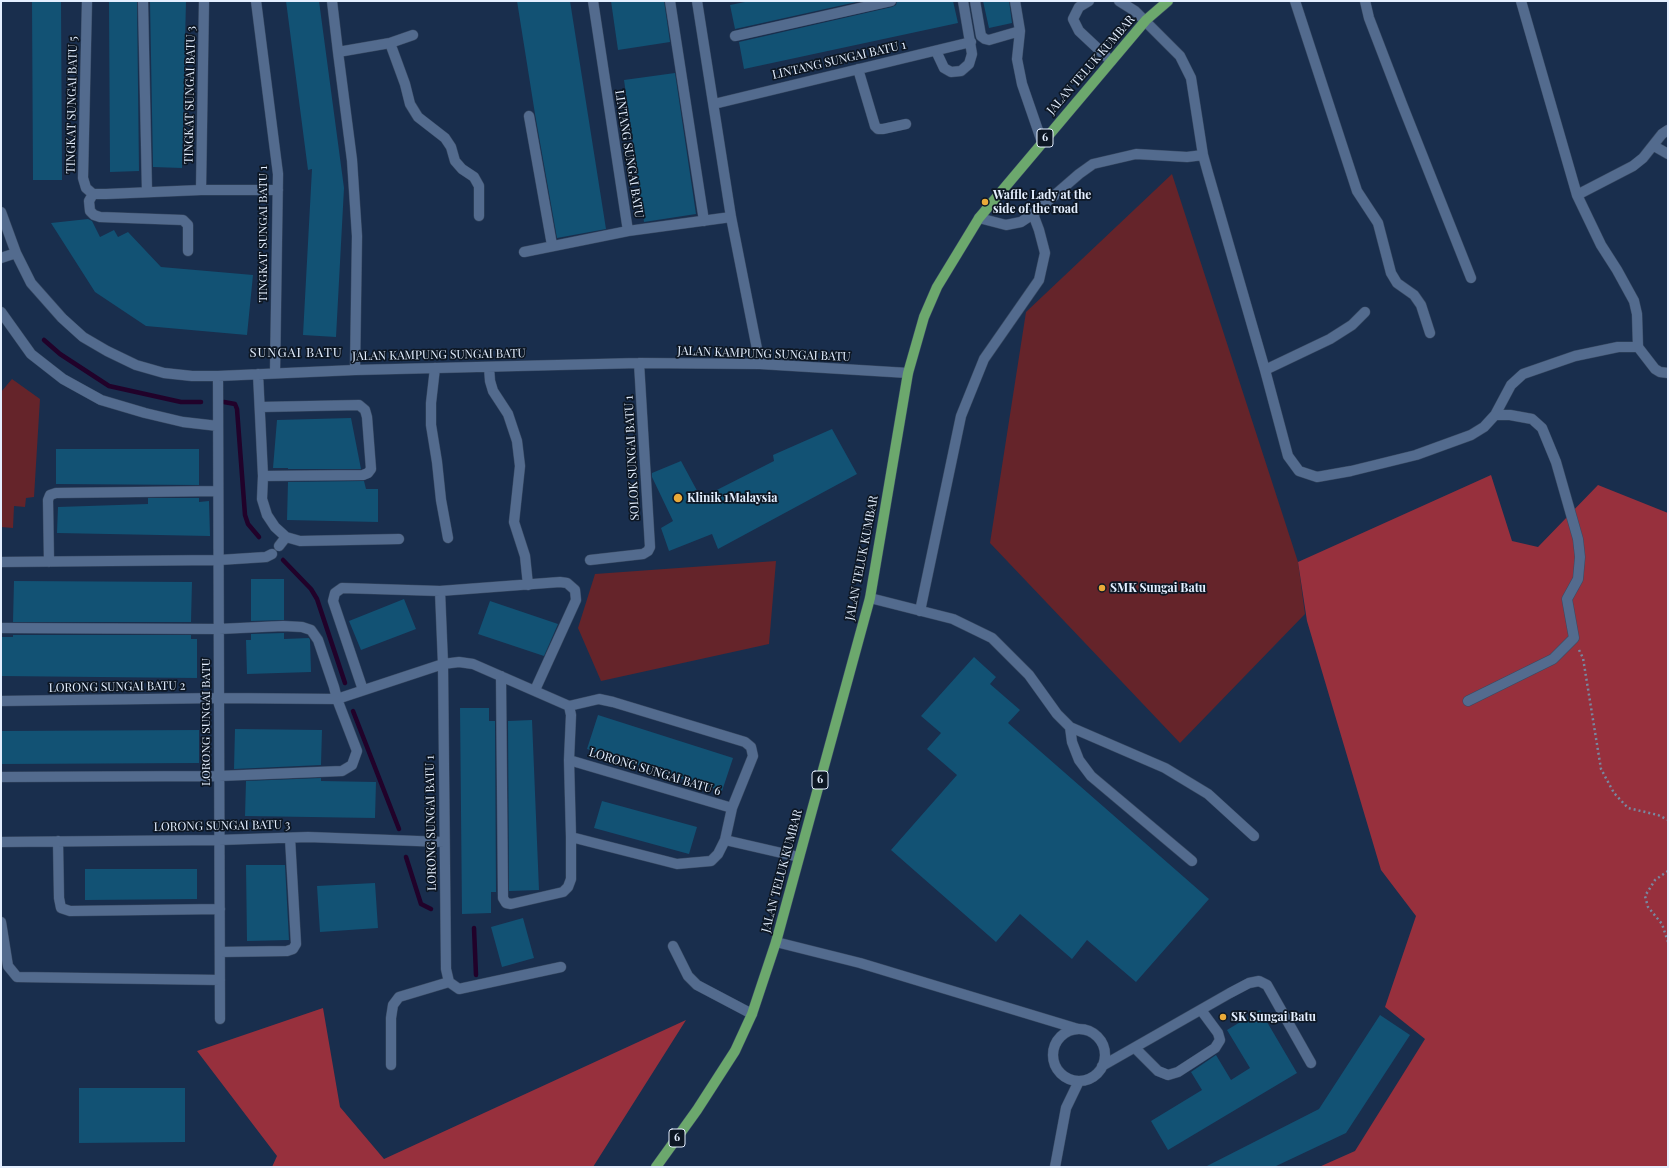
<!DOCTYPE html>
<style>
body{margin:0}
#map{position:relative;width:1669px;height:1168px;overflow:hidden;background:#192e4d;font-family:"Playfair Display",serif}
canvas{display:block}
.frame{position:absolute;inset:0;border:2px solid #e4efff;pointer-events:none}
</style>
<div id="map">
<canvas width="1669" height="1168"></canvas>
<div class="frame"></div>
</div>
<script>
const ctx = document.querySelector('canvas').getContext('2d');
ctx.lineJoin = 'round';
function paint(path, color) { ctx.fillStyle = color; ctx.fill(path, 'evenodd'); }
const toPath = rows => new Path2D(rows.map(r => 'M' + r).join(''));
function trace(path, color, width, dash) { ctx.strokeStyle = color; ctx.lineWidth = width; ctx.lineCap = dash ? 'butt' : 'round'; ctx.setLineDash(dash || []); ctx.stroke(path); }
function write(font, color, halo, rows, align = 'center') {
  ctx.font = font + ' "Playfair Display",serif'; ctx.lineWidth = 3.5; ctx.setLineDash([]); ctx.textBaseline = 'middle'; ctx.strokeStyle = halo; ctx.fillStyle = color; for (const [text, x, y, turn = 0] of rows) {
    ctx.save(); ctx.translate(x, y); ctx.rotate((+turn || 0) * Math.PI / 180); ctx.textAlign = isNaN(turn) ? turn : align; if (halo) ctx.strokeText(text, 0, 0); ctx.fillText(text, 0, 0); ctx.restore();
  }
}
paint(toPath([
 [1172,174,1298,562,1305,614,1180,743,990,543,1026,312],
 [12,379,40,399,34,497,26,498,25,507,14,506,13,528,1,527,1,392],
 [776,561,769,644,601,681,578,628,595,574]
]), '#65242a');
paint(toPath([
 [1491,475,1512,541,1538,547,1598,485,1668,513,1668,1167,1319,1167,1355,1151,1425,1039,1385,1007,1416,916,1381,870,1307,621,1298,562],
 [323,1008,340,1107,384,1159,686,1020,593,1167,272,1167,277,1156,197,1051]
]), '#97303d');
trace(toPath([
 [44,340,60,354,109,386,181,402,201,402],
 [224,402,235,404,237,409,245,515,248,524,259,537],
 [283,560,311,589,317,599,345,683],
 [353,711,399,829],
 [406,857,421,904,431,909],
 [474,928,476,975]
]), '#21022a', 4.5);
paint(toPath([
 [32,1,61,1,62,180,33,180],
 [109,1,137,1,139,171,110,172],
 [150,1,186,1,182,168,153,167],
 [286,1,319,1,344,188,336,337,303,335,312,169,308,170],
 [517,1,570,1,606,229,557,238,535,114],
 [611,1,664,1,670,42,618,50],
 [750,1,861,1,735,29,730,5],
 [897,1,953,1,958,23,744,69,739,42,892,7,896,5],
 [983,1,1009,1,1012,23,989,28],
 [675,73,696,214,644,222,624,80],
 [88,219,92,221,100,237,114,230,118,237,128,232,161,267,253,275,247,335,146,326,95,292,51,223],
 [351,418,361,469,288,469,288,468,273,468,277,420],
 [832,429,857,474,718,549,712,534,669,551,661,528,673,521,652,477,652,473,681,461,701,498,774,461,773,455],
 [56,449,199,449,199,485,56,484],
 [364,481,366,489,378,489,378,522,287,520,288,482],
 [148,498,199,498,199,502,209,501,210,536,57,533,58,507,148,504],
 [251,579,284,579,284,620,251,621],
 [14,581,192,582,191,622,13,622],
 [404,599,416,629,361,650,349,621],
 [490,601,558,624,544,656,478,634],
 [284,633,284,639,309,638,310,640,311,672,247,674,246,640,251,640,251,634],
 [13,635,191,635,191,639,197,639,197,678,1,676,1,637,13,637],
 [974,657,996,677,990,684,1020,710,1008,723,1209,899,1136,982,1087,940,1072,959,1020,914,996,942,891,850,957,775,927,749,941,733,921,716],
 [460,708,489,708,489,721,495,721,496,892,491,892,491,913,462,914],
 [598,715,733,758,722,791,587,749],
 [532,720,539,890,509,891,508,721],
 [235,729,322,730,321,765,234,769],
 [199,730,199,763,1,764,1,731],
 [321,778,321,781,376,782,375,818,245,816,246,781],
 [602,801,697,827,689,854,594,828],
 [246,865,285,865,289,940,247,941],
 [85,869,197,869,197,899,85,900],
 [375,883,378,928,320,932,317,886],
 [523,918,534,958,502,967,491,927],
 [1260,1010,1297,1073,1168,1150,1151,1121,1202,1090,1191,1072,1216,1055,1231,1080,1250,1068,1227,1030],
 [1380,1015,1410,1035,1346,1133,1274,1167,1205,1167,1319,1109],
 [79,1088,185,1088,185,1142,79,1143]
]), '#125274');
const minor = toPath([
 [87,1,83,178,86,188,93,194,106,194,201,190,278,190],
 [143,1,147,192],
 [256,1,278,174,275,373],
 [332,1,338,52,352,160,357,236,355,370],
 [593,1,628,231],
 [670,1,704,221],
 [697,1,731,217,760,364],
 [975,1,981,36,985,39,989,40,1020,31],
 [1015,1,1020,31,1017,59,1022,84,1042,142],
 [1089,1,1079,7,1073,19,1079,31,1111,61],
 [1119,1,1135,11,1180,56,1191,78,1203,155,1208,173,1265,370,1288,456,1299,471,1317,477,1351,471,1416,455,1471,435,1484,427,1495,415,1511,385,1523,374,1575,356,1618,347,1638,347,1655,369,1660,372,1668,373],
 [1295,1,1357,191,1378,223,1391,273,1397,283,1414,295,1421,305,1430,333],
 [1365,1,1369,18,1402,104,1471,278],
 [1521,1,1577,195,1601,245,1617,270,1634,301,1637,314,1638,347],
 [735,36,891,1],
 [390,43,405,84,410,104,418,117,445,138,451,147,455,161,462,169,474,177,479,186,479,216],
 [936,51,944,68,951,72,961,71,969,64,972,54,963,1],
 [338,52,390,43,413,35],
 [858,69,875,126,878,129,883,129,906,124],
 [714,104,971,42],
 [529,116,552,245],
 [1654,146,1668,154],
 [201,190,204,1],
 [93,194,89,201,90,211,94,215,100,217,183,220,188,225,188,251],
 [1577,195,1633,166,1643,158,1662,134,1668,130],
 [1,212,16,253,31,283,62,318,83,337,107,351,136,365,164,373,192,376,218,376,355,370,639,363,760,364,908,373],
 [979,218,1006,225,1021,222,1033,214,1079,174,1093,164,1136,154,1187,157,1203,155],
 [524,252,628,231,731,217],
 [1,258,16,253],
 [1,312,31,354,63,379,101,400,145,413,183,422,218,426],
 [489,367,490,381,493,391,508,414,517,441,520,466,514,522,525,556,528,585],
 [435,368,431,403,431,425,437,462,441,500,448,538],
 [1265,370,1330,339,1352,325,1365,312],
 [258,374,263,476,262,499,267,515,275,527,286,537,300,541,399,539],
 [218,376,220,1019],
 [261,407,359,405,365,410,367,417,371,469,368,473,363,475,263,476],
 [279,546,286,537],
 [590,560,643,554,648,551,650,547,639,363],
 [1,562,219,560,266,557,272,554],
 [49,562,48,500,50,495,56,493,218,491],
 [440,591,443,664,446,969,449,982],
 [870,598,953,619,992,638,1029,675,1057,714,1070,727,1165,768,1208,794,1254,836],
 [920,611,961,416,984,359,1039,280,1045,253,1039,230,1033,214],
 [1,628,219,629,283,626,302,627,311,630,318,640,334,687,337,699,357,751,352,765,342,771,219,776,1,777],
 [501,676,503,898,506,903,511,904,563,892,568,887,571,879,571,837,569,760,571,715,569,706],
 [363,690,333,601,335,593,342,588,440,591,560,582,567,583,575,590,576,600,535,690],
 [1,701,219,698,337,699,443,664,459,662,473,664,569,706],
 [1468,701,1553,659,1574,638,1567,599,1578,579,1580,557,1578,539,1556,462,1542,428,1532,419,1510,415,1495,415],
 [569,706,599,699,613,702,745,742,751,747,753,756,732,808,725,840,718,854,711,861,677,864,571,837],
 [1070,727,1072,742,1079,760,1091,776,1192,861],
 [569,760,732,808],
 [725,840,799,857],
 [58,841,59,898,61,908,70,911,220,909],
 [1,842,219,840,308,837,444,842],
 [1,922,8,966,17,977,220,980],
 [776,942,860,963,1078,1029],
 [673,946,688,976,697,985,752,1014],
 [220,952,287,951,293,949,296,944,290,838],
 [449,982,459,989,561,967],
 '1053 1055a26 26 0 1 1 52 0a26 26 0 1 1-52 0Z',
 [1135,1048,1158,1071,1168,1075,1178,1072,1215,1048,1220,1040,1218,1033,1201,1010],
 [391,1065,391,1018,393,1005,399,997,449,982],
 [1102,1066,1230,993,1249,983,1259,981,1267,985,1311,1063],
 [1055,1167,1066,1108,1079,1081]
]);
const major = toPath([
 [656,1167,697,1110,735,1051,752,1014,776,942,870,598,908,373,924,317,937,287,979,218,1146,20,1168,1]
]);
trace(minor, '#394a63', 11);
trace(major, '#394a63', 11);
trace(toPath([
 [1579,650,1583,658,1601,769,1614,793,1628,808,1658,815,1668,820],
 [1668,871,1655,880,1645,896,1648,907,1662,924,1668,942]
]), '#7888a0', 2.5, [2, 3]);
trace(minor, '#536b8e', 10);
trace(major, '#6ca86d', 10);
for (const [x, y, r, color] of [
 [985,202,4,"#eaaa39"],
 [678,498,5,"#eaaa39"],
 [1102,588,4,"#eaaa39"],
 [1223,1017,4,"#eaaa39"]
]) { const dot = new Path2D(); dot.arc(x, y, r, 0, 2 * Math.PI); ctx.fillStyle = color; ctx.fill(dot); trace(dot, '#0d1724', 1.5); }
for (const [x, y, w] of [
 [1045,138,16],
 [820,780,16],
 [677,1138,16]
]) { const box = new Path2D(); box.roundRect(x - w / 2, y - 9, w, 18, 3); ctx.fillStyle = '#0d1724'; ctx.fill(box); trace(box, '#e4efff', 1); }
write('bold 11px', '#e4efff', null, [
 ["6",1045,138],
 ["6",820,780],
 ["6",677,1138]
]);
write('12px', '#e4efff', '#0d1724', [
 ["LINTANG SUNGAI BATU 1",839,60,-13],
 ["JALAN TELUK KUMBAR",1091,65,-49],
 ["TINGKAT SUNGAI BATU 3",190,95,-89],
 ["TINGKAT SUNGAI BATU 5",72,105,-89],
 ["LINTANG SUNGAI BATU",629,154,81],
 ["TINGKAT SUNGAI BATU 1",263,234,-90],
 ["JALAN KAMPUNG SUNGAI BATU",764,354,2],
 ["JALAN KAMPUNG SUNGAI BATU",439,355,-1],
 ["SOLOK SUNGAI BATU 1",632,458,-93],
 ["JALAN TELUK KUMBAR",862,558,-79],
 ["LORONG SUNGAI BATU 2",117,687,-1],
 ["LORONG SUNGAI BATU",206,722,-90],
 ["LORONG SUNGAI BATU 6",655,772,17],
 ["LORONG SUNGAI BATU 1",431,823,-91],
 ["LORONG SUNGAI BATU 3",222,826,-1],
 ["JALAN TELUK KUMBAR",782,871,-75]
]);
write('bold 12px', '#e4efff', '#0d1724', [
 ["Waffle Lady at the",993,195],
 ["side of the road",993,209],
 ["Klinik 1Malaysia",687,498],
 ["SMK Sungai Batu",1110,588],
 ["SK Sungai Batu",1231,1017]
], 'left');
ctx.letterSpacing = '1px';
write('13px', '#e4efff', '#0d1724', [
 ["SUNGAI BATU",296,353]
]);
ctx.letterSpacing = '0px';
</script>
